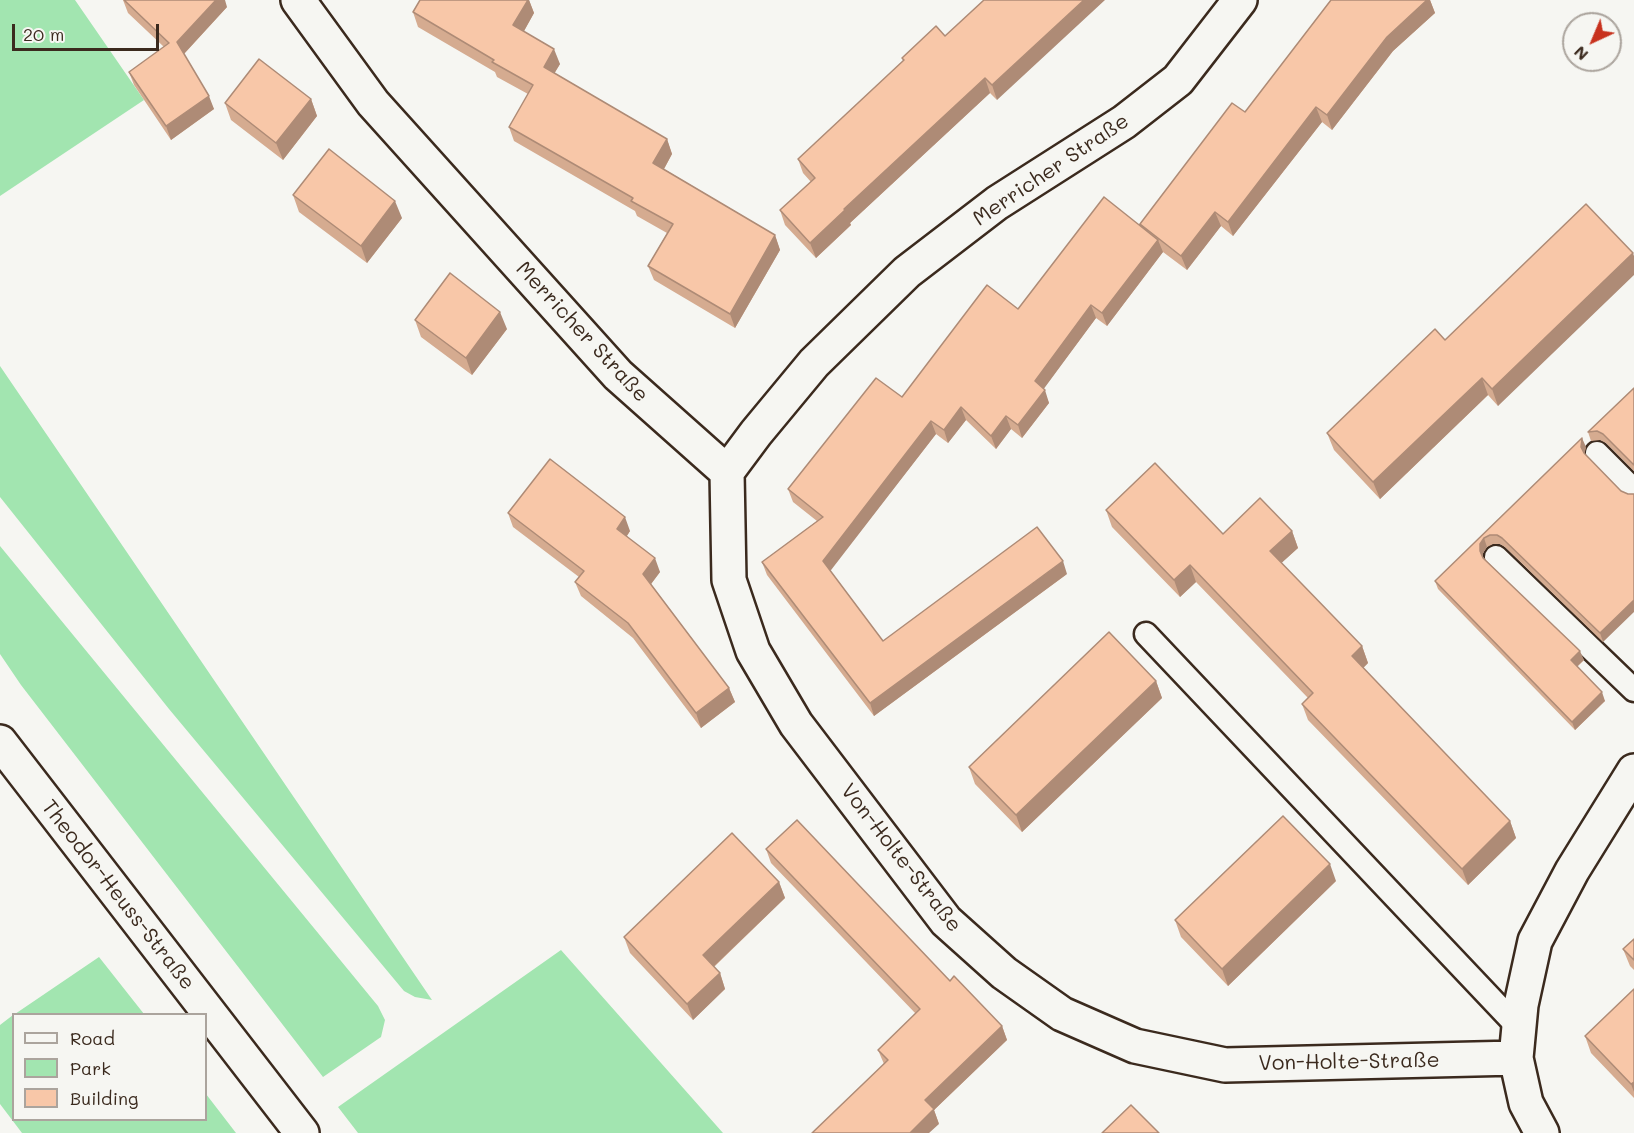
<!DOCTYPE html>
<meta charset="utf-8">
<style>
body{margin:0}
#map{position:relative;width:1634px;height:1133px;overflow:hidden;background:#f6f6f2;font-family:Mali,sans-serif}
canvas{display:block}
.legend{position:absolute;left:12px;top:1013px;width:195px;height:108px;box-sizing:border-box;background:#f6f6f2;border:2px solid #aba49d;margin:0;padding:8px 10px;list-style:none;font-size:18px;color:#3b2a1e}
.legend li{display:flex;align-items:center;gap:12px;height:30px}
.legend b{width:30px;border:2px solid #aba49d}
.north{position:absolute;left:1562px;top:12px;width:60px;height:60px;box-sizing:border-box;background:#f6f6f2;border:2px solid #aba49d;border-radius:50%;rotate:224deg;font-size:16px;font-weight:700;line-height:24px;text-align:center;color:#3b2a1e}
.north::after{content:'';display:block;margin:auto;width:21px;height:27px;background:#c8321e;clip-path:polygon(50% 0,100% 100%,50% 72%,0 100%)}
.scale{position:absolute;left:12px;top:24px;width:147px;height:27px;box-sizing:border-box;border:3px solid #3b2a1e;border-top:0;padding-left:8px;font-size:18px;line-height:21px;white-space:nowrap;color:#3b2a1e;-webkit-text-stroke:4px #f6f6f2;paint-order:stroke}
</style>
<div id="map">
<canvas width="1634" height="1133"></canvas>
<ul class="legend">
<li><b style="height:8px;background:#f6f6f2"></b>Road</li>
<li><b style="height:16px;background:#a2e5b0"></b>Park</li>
<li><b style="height:16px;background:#f8c7a8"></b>Building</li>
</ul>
<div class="north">N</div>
<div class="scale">20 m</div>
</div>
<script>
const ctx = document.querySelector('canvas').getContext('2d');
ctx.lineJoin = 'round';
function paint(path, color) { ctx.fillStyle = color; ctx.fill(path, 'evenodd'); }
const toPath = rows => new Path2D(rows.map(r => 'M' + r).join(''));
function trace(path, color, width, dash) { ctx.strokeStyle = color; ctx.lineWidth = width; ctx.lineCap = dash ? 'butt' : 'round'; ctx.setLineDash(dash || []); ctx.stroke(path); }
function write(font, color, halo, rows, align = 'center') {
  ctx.font = font + ' Mali,sans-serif'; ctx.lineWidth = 6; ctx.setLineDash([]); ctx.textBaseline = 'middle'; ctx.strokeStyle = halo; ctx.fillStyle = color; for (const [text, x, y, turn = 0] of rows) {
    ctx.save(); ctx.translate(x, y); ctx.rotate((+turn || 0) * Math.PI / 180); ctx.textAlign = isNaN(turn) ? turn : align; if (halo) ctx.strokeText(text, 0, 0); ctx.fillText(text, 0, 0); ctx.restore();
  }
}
paint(toPath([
 [0,0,75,0,144,100,0,196],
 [0,366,432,1000,415,997,404,991,169,709,0,497],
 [0,546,378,1006,385,1020,381,1037,323,1077,21,685,0,654],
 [561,950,723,1133,358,1133,338,1107],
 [99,957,144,1014,15,1014],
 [13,1015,14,1120,206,1120,206,1094,236,1133,22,1133,0,1104,0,1025]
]), '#a2e5b0');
const lane = toPath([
 [1597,453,1634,490],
 [1496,557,1634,690],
 [1146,634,1519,1028]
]);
const street = toPath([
 [298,0,373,103,618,375,727,472],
 [727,472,729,580,753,651,796,724,946,921,1004,973,1062,1014,1135,1046,1225,1065,1516,1058],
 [727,472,756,433,814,363,907,272,997,203,1124,122,1178,80,1240,0],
 [1542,1133,1526,1103,1516,1058,1521,1005,1535,941,1572,871,1634,771]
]);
const secondary = toPath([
 [0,742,302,1133]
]);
trace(lane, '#3b2a1e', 27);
trace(street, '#3b2a1e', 38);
trace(secondary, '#3b2a1e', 38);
trace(lane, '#f6f6f2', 22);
trace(street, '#f6f6f2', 33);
trace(secondary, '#f6f6f2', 33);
paint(toPath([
 [123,0,227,7,184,54,214,109,171,140,134,85,129,72,164,47,128,13],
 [420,0,529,0,534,13,524,31,560,64,554,74,667,139,672,154,664,169,775,235,780,250,735,328,654,280,648,266,667,233,637,216,635,211,514,141,509,127,528,94,497,77,495,72,418,27,413,12],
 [984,0,997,100,990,93,850,223,851,225,816,258,785,225,780,210,811,182,803,173,798,159,903,61,902,58,945,36],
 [1331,0,1430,0,1435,13,1393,51,1332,130,1322,122,1233,236,1221,226,1187,270,1163,252,1107,326,1096,318,1043,389,1049,403,1022,438,1011,429,996,449,966,420,948,443,936,434,830,570,883,641,1067,574,874,716,767,575,762,562,817,521,793,502,788,489,902,397,1018,309,1141,226,1140,224,1245,112],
 [311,99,317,116,283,160,231,120,225,103],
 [293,195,402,218,367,263,299,212],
 [1586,204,1498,406,1488,395,1380,499,1334,450,1327,433,1445,340],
 [415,320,507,329,472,375,421,337],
 [1634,388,1634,471,1606,443,1600,440,1591,441,1588,432],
 [1586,447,1584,454,1603,642,1505,547,1500,544,1493,544,1487,547,1483,553,1483,557,1584,660,1577,667,1605,701,1575,730,1438,589,1435,581],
 [1106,510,1223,534,1292,531,1298,548,1281,563,1362,646,1368,663,1363,668,1510,821,1516,838,1468,885,1308,720,1302,704,1308,698,1196,582,1180,597,1112,527],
 [508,513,630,531,627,536,660,572,651,584,729,688,735,702,701,728,633,638,581,596,575,582,579,577,513,527],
 [1156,681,1162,698,1022,832,975,784,969,767],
 [766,849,950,981,1002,1026,1007,1040,934,1110,939,1124,884,1064,878,1050,916,1014,771,863],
 [1336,881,1228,986,1181,937,1175,920],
 [779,882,785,898,714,967,720,973,725,989,693,1020,630,953,624,937],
 [1634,939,1634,970,1630,966,1623,949],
 [1634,989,1634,1098,1591,1053,1585,1036]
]), '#d5ab90');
paint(toPath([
 [216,0,225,0,227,7,182,56,177,42],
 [528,0,529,0,534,13,519,40,513,25],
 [1084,0,1105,0,997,100,992,85],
 [1427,0,1430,0,1435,13,1393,51,1332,130,1327,115,1387,37],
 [554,49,560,64,549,82,544,67],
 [985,78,990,93,850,223,851,225,816,258,810,243,844,209],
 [209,96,214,109,171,140,166,126],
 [311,99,317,116,283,160,276,143],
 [1316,107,1322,122,1233,236,1228,222],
 [667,139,672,154,659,178,653,163],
 [395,201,402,218,367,263,361,246],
 [1215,212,1221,226,1187,270,1181,256],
 [775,235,780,250,735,328,730,314],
 [1158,240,1163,252,1107,326,1102,313],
 [1633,253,1634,256,1634,275,1498,406,1492,389],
 [1091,305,1096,318,1040,394,1035,381],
 [500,312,507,329,472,375,466,358],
 [1482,378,1488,395,1380,499,1373,482],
 [1045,390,1049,403,1022,438,1018,425],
 [961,407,966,420,948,443,944,430],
 [1006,416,1011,429,996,449,991,436],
 [931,421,936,434,828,574,823,561],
 [1582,438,1586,447,1584,456,1581,447],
 [625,517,630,531,622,543,617,529],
 [1292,531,1298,548,1276,568,1270,551],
 [1484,538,1487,547,1483,553,1483,560,1480,551,1480,544],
 [655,558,660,572,648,588,643,574],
 [1063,561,1067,574,874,716,870,703],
 [1190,565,1196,582,1180,597,1174,580],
 [1634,600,1634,612,1603,642,1600,633],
 [1362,646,1368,663,1358,673,1352,656],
 [1580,651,1584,660,1574,669,1571,660],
 [1156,681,1162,698,1022,832,1016,815],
 [729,688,735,702,701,728,696,713],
 [1602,692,1605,701,1575,730,1572,722],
 [1510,821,1516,838,1468,885,1462,869],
 [1330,864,1336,881,1228,986,1222,969],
 [779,882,785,898,709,971,703,955],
 [720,973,725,989,693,1020,687,1004],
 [1002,1026,1007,1040,934,1110,939,1124,929,1133,910,1133,925,1100],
 [1634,1082,1634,1092,1631,1084]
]), '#ae8b76');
const building = toPath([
 [124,0,216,0,177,42,209,96,166,126,129,72,169,43,124,0],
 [420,0,528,0,513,25,554,49,544,67,667,139,653,163,775,235,730,314,648,266,673,224,631,201,633,198,509,127,533,85,492,62,494,60,413,12,420,0],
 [984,0,1084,0,992,85,985,78,844,209,845,210,810,243,780,210,815,178,798,159,904,60,902,58,936,26,945,36,984,0],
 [1331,0,1427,0,1387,37,1327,115,1316,107,1228,222,1215,212,1181,256,1140,224,1232,103,1245,112,1331,0],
 [259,59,311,99,276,143,225,103,259,59],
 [329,149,395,201,361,246,293,195,329,149],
 [1104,197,1158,240,1102,313,1091,305,1035,381,1045,390,1018,425,1006,416,991,436,961,407,944,430,931,421,823,561,883,641,1037,527,1063,561,870,703,762,562,823,517,788,489,876,378,902,397,987,285,1018,309,1104,197],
 [1586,204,1633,253,1492,389,1482,378,1373,482,1327,433,1435,329,1445,340,1586,204],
 [450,273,500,312,466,358,415,320,450,273],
 [1634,388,1634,465,1603,434,1597,431,1588,432,1634,388],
 [1582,438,1581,447,1584,453,1621,491,1628,494,1634,494,1634,600,1600,633,1502,538,1497,535,1490,535,1484,538,1480,544,1480,551,1483,558,1580,651,1571,660,1602,692,1572,722,1435,581,1582,438],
 [550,459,625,517,617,529,655,558,643,574,729,688,696,713,628,623,575,582,584,571,508,513,550,459],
 [1155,463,1223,534,1260,498,1292,531,1270,551,1362,646,1352,656,1510,821,1462,869,1302,704,1313,693,1190,565,1174,580,1106,510,1155,463],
 [1109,632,1156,681,1016,815,969,767,1109,632],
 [1283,816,1330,864,1222,969,1175,920,1283,816],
 [797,820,950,981,954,976,1002,1026,925,1100,934,1109,910,1133,812,1133,888,1060,878,1050,920,1009,766,849,797,820],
 [732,833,779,882,703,955,720,973,687,1004,624,937,732,833],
 [1634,939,1634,960,1623,949,1634,939],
 [1634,989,1634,1082,1631,1084,1585,1036,1634,989],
 [1131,1105,1159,1133,1102,1133,1131,1105]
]);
paint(building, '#f8c7a8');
trace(building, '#ae8b76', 1.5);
write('21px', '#3b2a1e', '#f6f6f2', [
 ["Merricher Straße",1051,170,-34],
 ["Merricher Straße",582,332,47],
 ["Von-Holte-Straße",901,858,52],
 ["Theodor-Heuss-Straße",118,895,52],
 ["Von-Holte-Straße",1349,1062,-1]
]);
</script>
